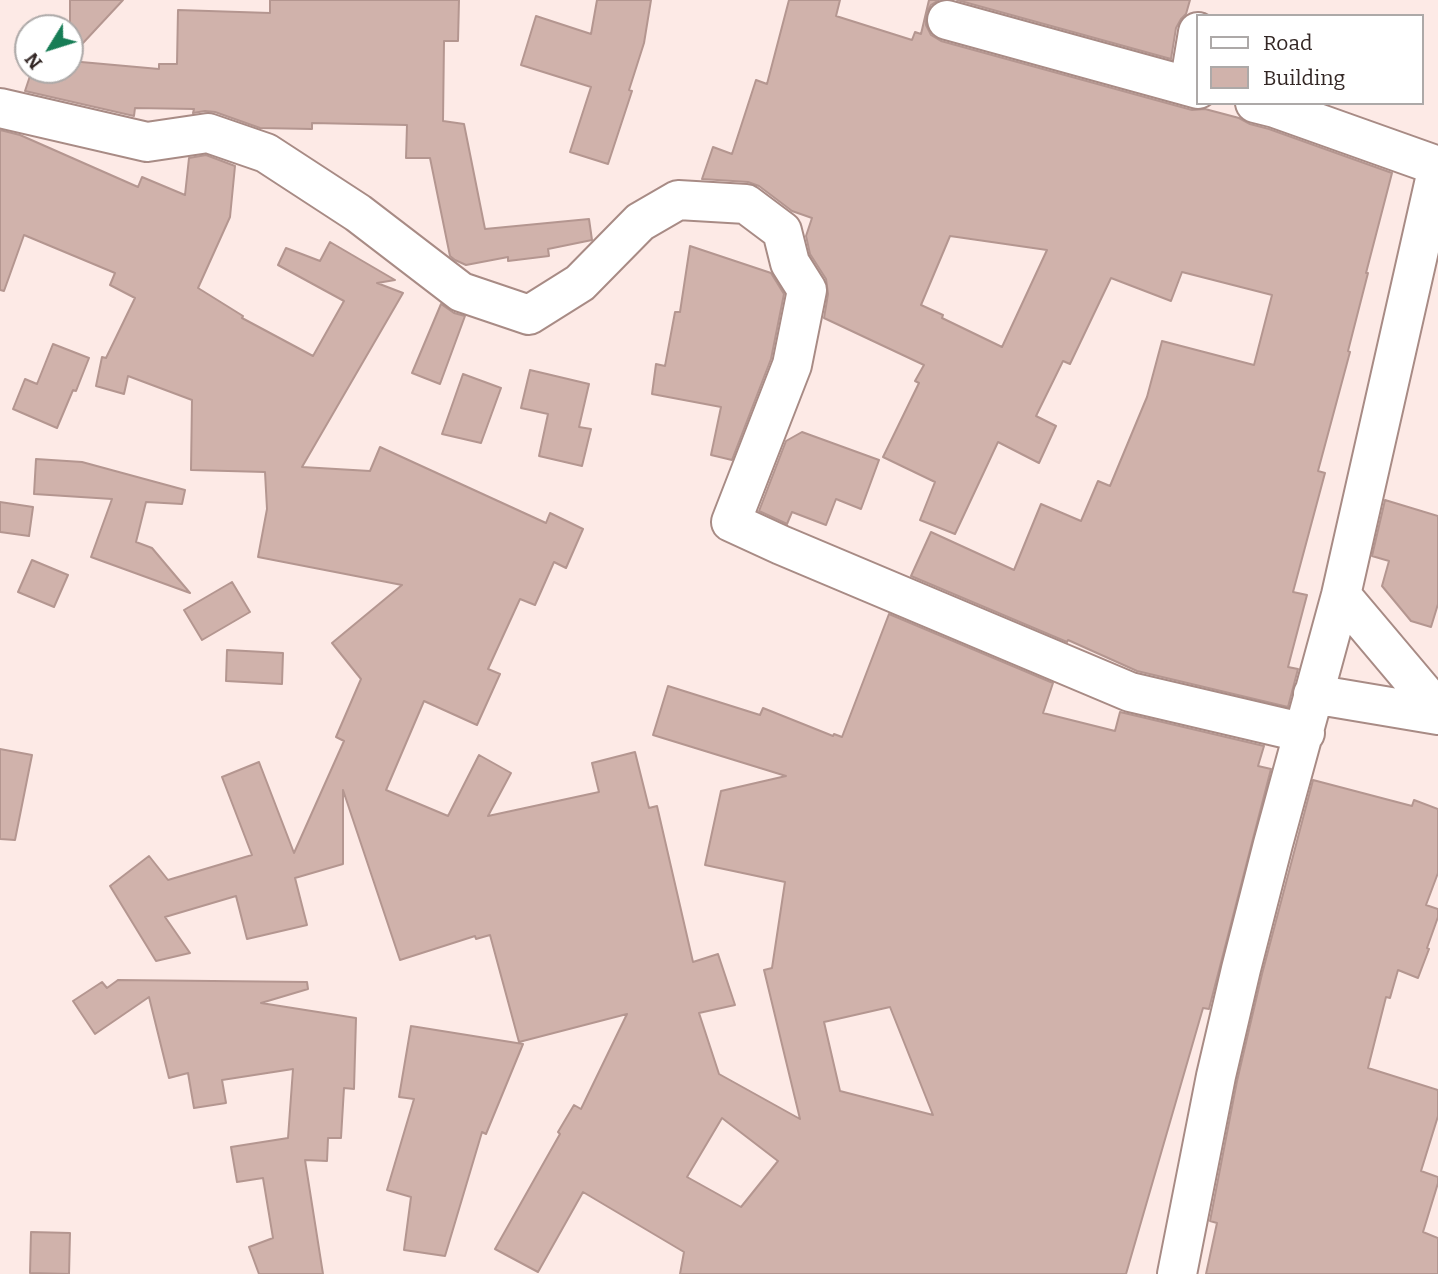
<!DOCTYPE html>
<style>
body{margin:0}
#map{position:relative;width:1438px;height:1274px;overflow:hidden;background:#fdeae6;font-family:Bitter,serif}
canvas{display:block}
.legend{position:absolute;left:1196px;top:14px;width:228px;height:91px;box-sizing:border-box;background:#fff;border:2px solid #ada9a8;margin:0;padding:9px 12px;list-style:none;font-size:21px;color:#332725}
.legend li{display:flex;align-items:center;gap:14px;height:35px}
.legend b{width:35px;border:2px solid #ada9a8}
.north{position:absolute;left:14px;top:14px;width:70px;height:70px;box-sizing:border-box;background:#fff;border:2px solid #ada9a8;border-radius:50%;rotate:232deg;font-size:19px;font-weight:700;line-height:28px;text-align:center;color:#332725}
.north::after{content:'';display:block;margin:auto;width:24px;height:32px;background:#177d56;clip-path:polygon(50% 0,100% 100%,50% 72%,0 100%)}
</style>
<div id="map">
<canvas width="1438" height="1274"></canvas>
<ul class="legend">
<li><b style="height:9px;background:#fff"></b>Road</li>
<li><b style="height:19px;background:#d0b2ab"></b>Building</li>
</ul>
<div class="north">N</div>
</div>
<script>
const ctx = document.querySelector('canvas').getContext('2d');
ctx.lineJoin = 'round';
function paint(path, color) { ctx.fillStyle = color; ctx.fill(path, 'evenodd'); }
const toPath = rows => new Path2D(rows.map(r => 'M' + r).join(''));
function trace(path, color, width, dash) { ctx.strokeStyle = color; ctx.lineWidth = width; ctx.lineCap = dash ? 'butt' : 'round'; ctx.setLineDash(dash || []); ctx.stroke(path); }
const building = toPath([
 [70,0,123,0,70,57,70,0],
 [270,0,459,0,458,41,444,41,443,121,464,124,485,229,589,219,592,240,548,249,549,256,508,261,508,257,466,265,455,260,450,256,430,158,406,158,407,125,312,123,312,129,260,128,215,112,205,111,193,113,194,109,135,108,134,116,25,91,32,70,70,70,70,61,159,69,159,64,177,64,178,10,270,13,270,0],
 [597,0,651,0,644,43,629,90,632,91,608,164,570,152,591,87,521,65,536,16,591,34,597,0],
 [789,0,840,0,836,16,912,40,915,32,921,34,929,0,939,0,931,5,926,14,926,25,931,35,941,41,1192,110,1205,109,1239,118,1250,124,1269,129,1392,173,1366,273,1368,273,1348,351,1350,352,1318,471,1325,473,1293,592,1307,595,1288,667,1298,669,1288,707,1137,671,1068,640,1067,642,911,576,931,532,1014,570,1041,504,1081,521,1098,481,1110,486,1147,397,1162,341,1254,365,1272,295,1182,272,1171,301,1111,278,1070,364,1063,361,1036,416,1056,426,1039,463,998,442,955,534,920,520,935,482,883,457,919,383,915,381,924,365,824,318,828,294,826,279,810,254,806,236,812,218,792,211,759,186,748,182,702,179,713,147,732,154,756,80,767,84,789,0],
 [950,236,1047,250,1002,347,942,318,943,315,921,305,950,236],
 [957,0,1190,0,1186,14,1181,19,1176,28,1171,59,957,0],
 [0,130,20,135,138,187,142,177,185,195,189,158,206,155,235,166,230,217,198,288,243,316,242,318,313,356,344,301,278,265,286,248,320,261,330,242,395,280,377,283,403,293,302,467,370,471,380,447,546,523,550,513,583,529,566,568,554,562,535,605,520,599,488,669,500,674,477,725,424,701,386,790,448,816,479,755,511,773,488,816,599,792,592,763,635,752,649,808,657,806,693,962,718,954,735,1005,699,1013,719,1074,800,1119,764,970,772,968,785,882,705,865,721,791,786,776,653,735,668,686,760,715,763,708,833,736,834,734,842,737,889,614,1053,683,1043,713,1115,731,1120,712,1264,746,1258,766,1271,769,1209,1009,1203,1008,1126,1274,680,1274,684,1252,583,1192,538,1272,495,1249,560,1134,558,1132,574,1105,581,1109,627,1014,519,1042,490,935,476,939,475,936,400,960,343,790,343,864,295,878,307,925,247,939,236,896,165,917,190,953,156,961,110,886,149,856,168,880,252,855,222,777,259,762,294,853,344,741,336,737,361,679,332,643,402,585,258,557,267,509,265,472,191,470,192,400,128,376,124,394,96,386,102,357,106,358,135,298,110,285,115,273,24,235,4,291,0,290,0,130],
 [890,1007,933,1115,840,1091,824,1022,890,1007],
 [722,1118,778,1161,741,1207,687,1177,722,1118],
 [690,246,771,273,784,294,771,359,732,460,711,455,721,407,652,394,656,364,665,366,675,312,680,312,690,246],
 [441,304,454,313,465,316,440,384,412,373,441,304],
 [53,344,89,358,76,391,73,390,57,428,13,409,25,379,37,384,53,344],
 [530,370,589,384,579,427,591,429,582,466,539,456,548,414,521,408,530,370],
 [463,374,501,388,481,443,442,434,463,374],
 [802,432,879,460,861,509,836,499,826,525,792,512,787,524,759,511,786,441,802,432],
 [36,459,82,462,185,490,182,504,146,502,136,542,152,548,190,593,91,557,112,499,34,494,36,459],
 [1385,500,1438,516,1438,604,1431,627,1411,621,1382,586,1389,561,1372,556,1385,500],
 [0,502,33,507,29,536,0,532,0,502],
 [32,560,68,575,54,607,18,592,32,560],
 [232,582,250,612,202,640,184,610,232,582],
 [227,650,283,653,282,684,226,681,227,650],
 [0,749,32,755,15,840,0,839,0,749],
 [1313,780,1412,806,1414,800,1438,809,1438,873,1426,905,1438,909,1438,917,1427,948,1429,949,1418,978,1398,970,1390,998,1386,997,1368,1068,1438,1090,1438,1116,1421,1171,1438,1177,1438,1183,1423,1232,1438,1238,1438,1274,1206,1274,1217,1223,1210,1221,1237,1081,1262,974,1313,780],
 [118,980,307,982,308,989,261,1003,356,1018,354,1089,344,1088,341,1138,328,1138,327,1161,305,1160,323,1274,259,1274,249,1247,273,1238,263,1178,237,1182,231,1147,288,1138,293,1069,222,1080,226,1103,194,1108,188,1073,169,1078,149,997,95,1034,73,1001,102,982,107,988,118,980],
 [411,1026,523,1044,486,1134,482,1132,445,1256,404,1250,411,1197,387,1190,414,1099,399,1097,411,1026],
 [31,1232,70,1233,69,1274,30,1273,31,1232]
]);
paint(building, '#d0b2ab');
trace(building, '#b49690', 2);
const street = toPath([
 [947,20,1198,89],
 [1189,86,1198,32],
 [1255,103,1275,108,1438,166],
 [0,108,147,142,208,133,266,153,358,213,461,292,529,315,580,283,640,222,678,200,746,204,782,231,790,263,807,290,792,365,731,522,781,545,1130,692,1305,733],
 [1341,595,1438,710],
 [1313,694,1438,715],
 [1177,1274,1216,1076,1241,969,1273,844,1341,595,1438,166]
]);
trace(street, '#a88b85', 42);
trace(street, '#fff', 38);
</script>
